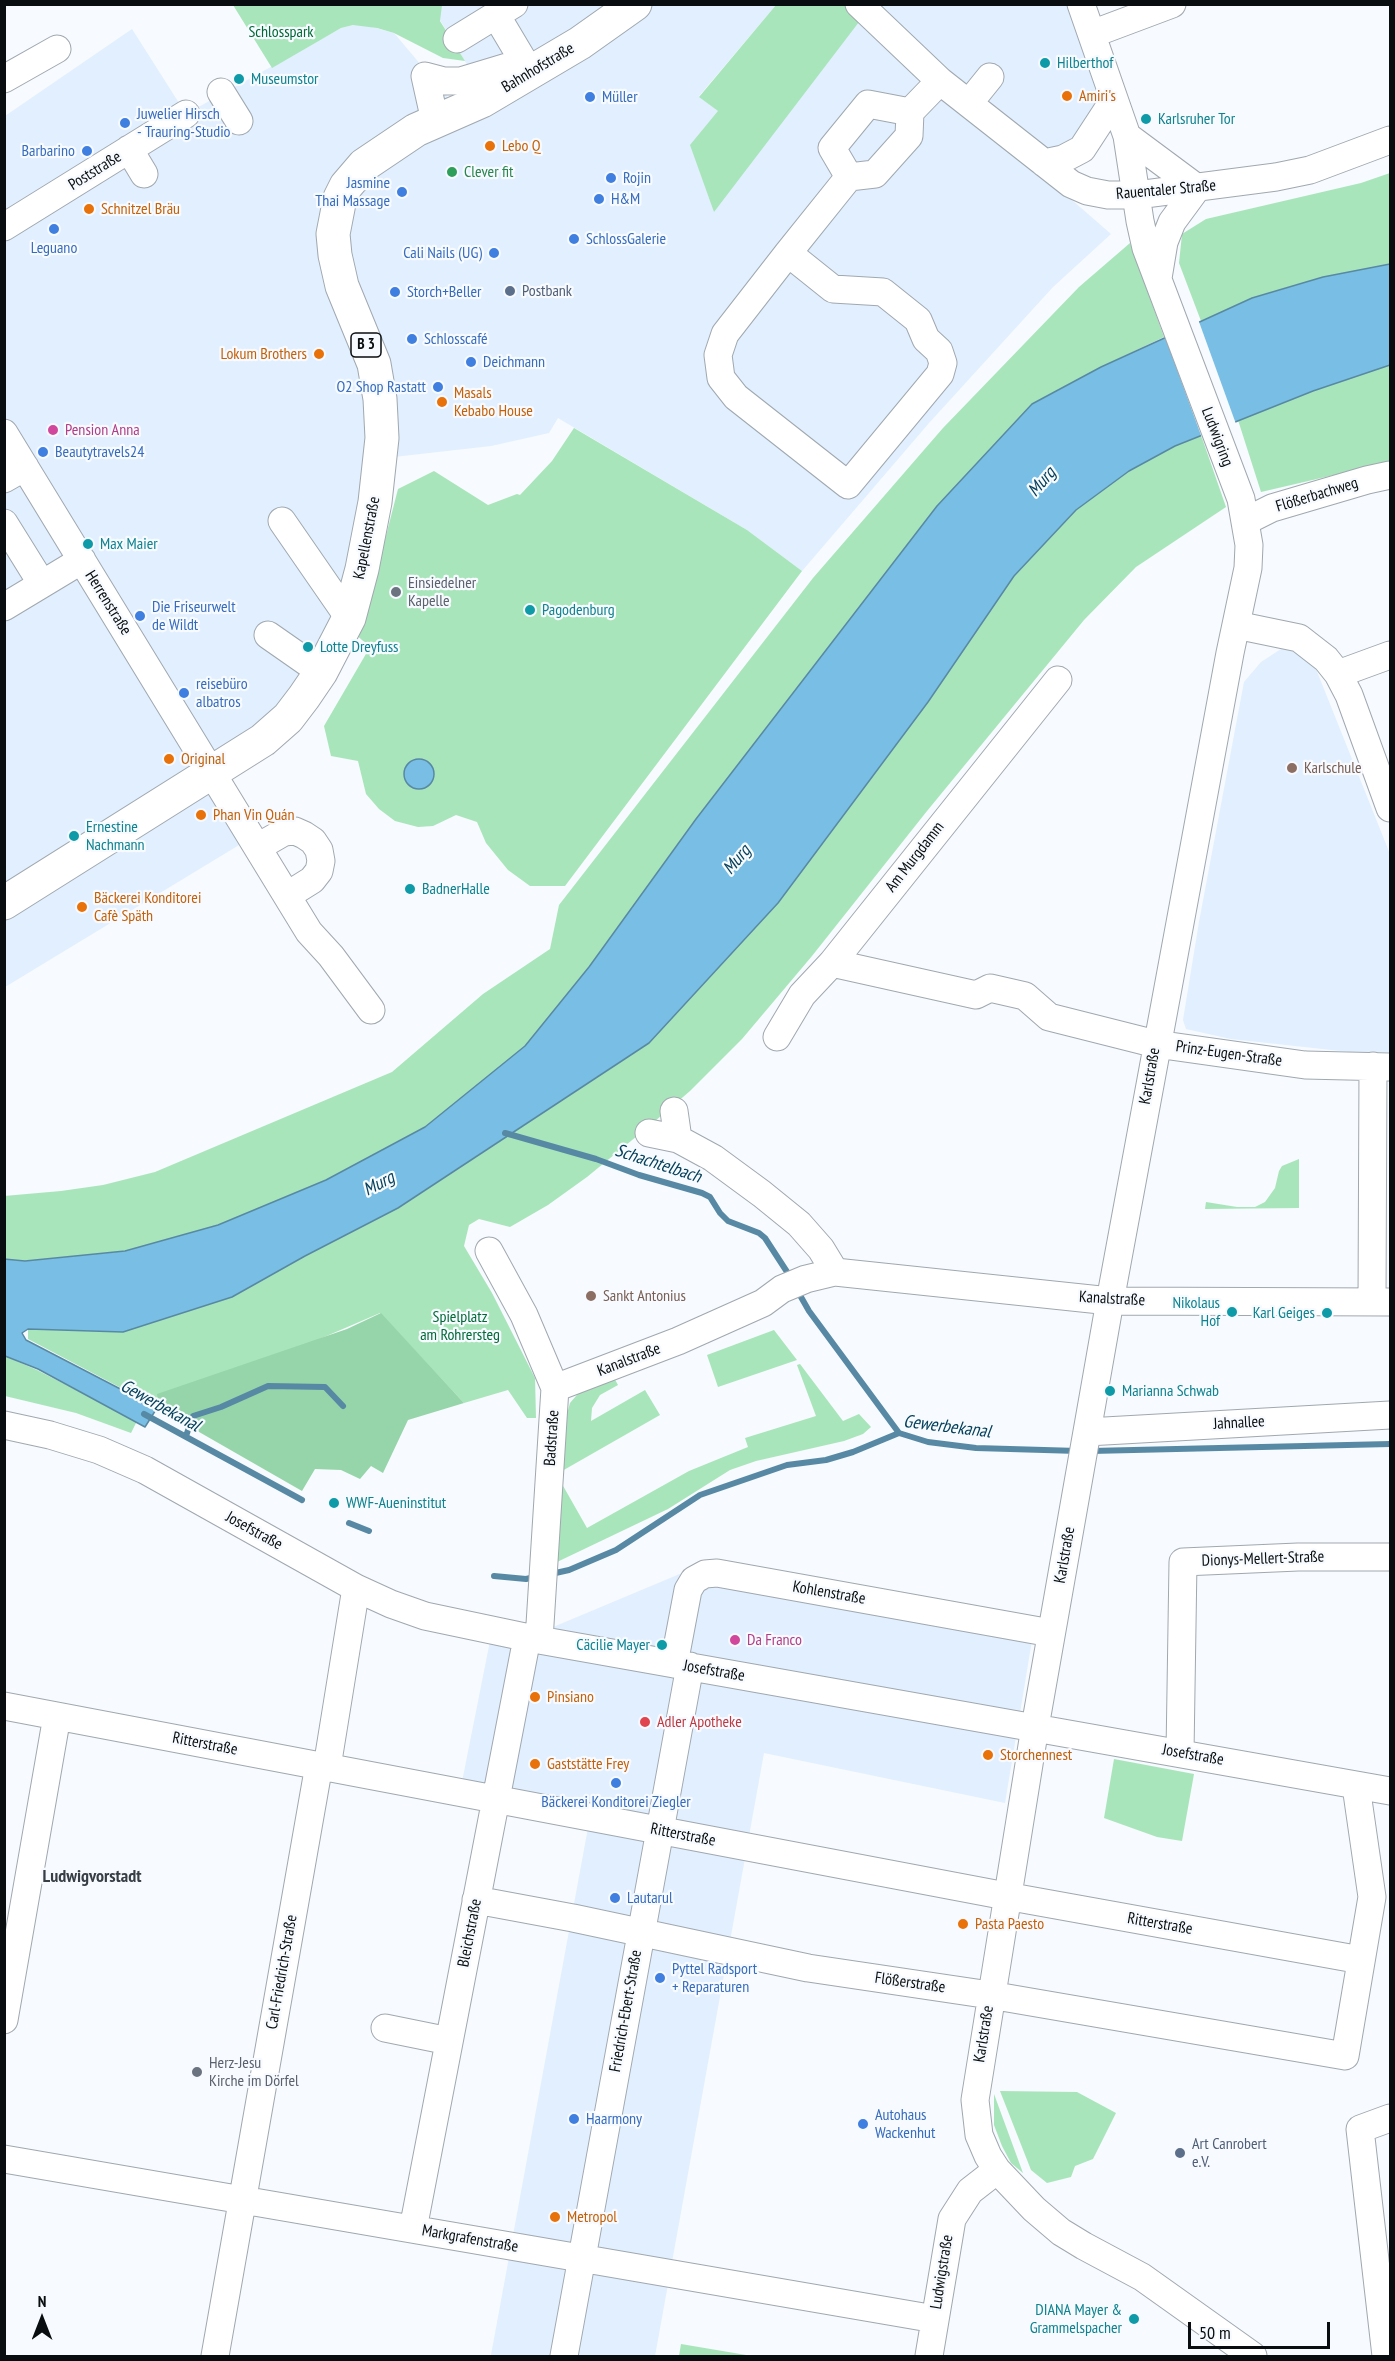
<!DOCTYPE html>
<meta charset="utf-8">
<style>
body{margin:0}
#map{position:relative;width:1395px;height:2361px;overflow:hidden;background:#f7fafe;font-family:"PT Sans Narrow",sans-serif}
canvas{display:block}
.frame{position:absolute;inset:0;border:6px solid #0a0d0f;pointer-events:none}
.north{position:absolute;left:12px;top:2289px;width:60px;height:60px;-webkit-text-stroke:4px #f7fafe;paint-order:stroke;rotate:0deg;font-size:16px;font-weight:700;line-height:24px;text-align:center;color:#0a0d0f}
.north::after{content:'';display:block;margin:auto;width:21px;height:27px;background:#0a0d0f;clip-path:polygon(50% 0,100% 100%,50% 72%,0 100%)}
.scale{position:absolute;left:1188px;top:2322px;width:142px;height:27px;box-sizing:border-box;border:3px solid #0a0d0f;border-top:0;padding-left:8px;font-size:18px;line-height:21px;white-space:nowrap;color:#0a0d0f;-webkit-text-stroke:4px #f7fafe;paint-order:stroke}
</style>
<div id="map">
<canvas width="1395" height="2361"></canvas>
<div class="frame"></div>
<div class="north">N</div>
<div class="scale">50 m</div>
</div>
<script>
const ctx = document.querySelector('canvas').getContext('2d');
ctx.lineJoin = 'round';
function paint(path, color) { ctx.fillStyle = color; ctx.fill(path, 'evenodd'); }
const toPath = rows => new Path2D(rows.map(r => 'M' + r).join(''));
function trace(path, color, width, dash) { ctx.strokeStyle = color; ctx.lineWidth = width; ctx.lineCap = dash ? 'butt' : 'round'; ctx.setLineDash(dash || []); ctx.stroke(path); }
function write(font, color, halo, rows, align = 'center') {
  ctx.font = font + ' "PT Sans Narrow",sans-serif'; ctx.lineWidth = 4.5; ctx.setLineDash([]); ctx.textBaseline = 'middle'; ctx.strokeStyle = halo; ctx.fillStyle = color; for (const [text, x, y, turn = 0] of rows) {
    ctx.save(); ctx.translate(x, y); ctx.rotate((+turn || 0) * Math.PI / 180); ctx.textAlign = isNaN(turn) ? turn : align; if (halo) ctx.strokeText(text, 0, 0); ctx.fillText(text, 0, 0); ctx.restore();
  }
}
paint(toPath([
 [431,5,776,5,699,96,718,111,847,5,1096,5,1092,34,1108,80,1076,148,1028,149,881,34,1111,234,1053,287,929,423,802,571,747,530,558,418,549,433,491,446,367,460,347,582,336,611,311,658,269,719,195,765,244,842,5,987,5,116,132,29,186,114,341,28,353,25,365,25,394,33,453,103,480,86],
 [1281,649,1297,650,1312,659,1390,854,1390,1052,1350,1052,1231,1039,1186,1029,1183,1020,1199,922,1244,682,1261,662],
 [706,1563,1035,1622,1005,1803,764,1753,655,2356,501,2356,491,2355,590,1817,460,1792,492,1631,527,1638]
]), '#e1effe');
paint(toPath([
 [233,5,442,5,440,21,465,61,443,58,394,33,377,28,353,25,341,28,272,68],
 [776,5,847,5,862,18,714,212,690,145,718,111,699,97],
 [1390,173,1390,264,1323,277,1252,298,1201,321,1179,263,1182,234,1206,219,1361,183],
 [1130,243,1164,337,1101,367,1033,404,937,506,696,819,589,967,525,1046,425,1127,326,1180,218,1225,125,1251,25,1261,5,1259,4,1196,61,1191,103,1185,155,1172,392,1072,483,994,550,949,559,905,813,578,943,428,1079,287],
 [1390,365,1390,462,1261,492,1238,420,1313,391],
 [574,428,747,530,802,571,565,886,530,886,508,870,486,843,477,822,456,815,433,826,418,827,395,821,379,809,366,794,358,761,331,756,324,726,370,647,354,633,380,559,398,489,434,471,488,505,517,494,520,495,552,461],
 [1201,435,1226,507,1136,567,1084,620,927,811,812,956,742,1039,690,1091,648,1127,587,1177,548,1205,510,1227,479,1219,469,1225,464,1246,492,1293,535,1378,536,1418,527,1418,508,1390,464,1403,380,1313,159,1408,28,1339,28,1329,123,1332,232,1297,305,1256,398,1208,649,1043,778,903,928,702,1014,575,1076,510,1129,471,1175,446],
 [1299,1159,1299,1208,1205,1209,1206,1202,1237,1207,1255,1207,1265,1202,1275,1188,1279,1171,1282,1166],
 [774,1330,797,1360,718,1387,707,1355],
 [5,1356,37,1370,137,1421,131,1433,76,1413,5,1396],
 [800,1364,843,1421,859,1414,871,1427,863,1434,844,1441,756,1461,730,1470,668,1509,557,1562,562,1484,587,1528,689,1471,748,1447,745,1438,816,1416,797,1365],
 [613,1376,618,1385,600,1395,592,1408,591,1421,645,1390,660,1415,562,1471,565,1421,570,1403,582,1389],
 [1114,1759,1194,1774,1182,1841,1157,1837,1104,1818],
 [1000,2091,1077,2092,1116,2113,1093,2159,1075,2166,1071,2177,1047,2183,1031,2170],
 [994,2094,1023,2173,1011,2163,1002,2146,994,2125],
 [681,2344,752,2356,679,2356]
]), '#a9e5ba');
paint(toPath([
 [381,1313,464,1403,408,1420,383,1473,371,1466,360,1479,341,1470,315,1469,302,1491,159,1409,157,1394,347,1329]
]), '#96d5a9');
const water = toPath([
 [1390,264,1390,365,1313,391,1175,446,1129,471,1076,510,1014,576,928,702,778,903,649,1043,398,1208,305,1256,232,1297,123,1332,28,1329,22,1333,26,1340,157,1408,145,1427,38,1369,5,1356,4,1259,25,1261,125,1251,218,1225,326,1180,425,1127,525,1046,589,967,696,819,937,506,1032,404,1101,367,1252,298,1323,277,1390,264],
 '404 774a15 15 0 1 1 30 0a15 15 0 1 1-30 0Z'
]);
paint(water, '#79bee4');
trace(water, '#5889a4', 1.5);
paint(toPath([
 [1198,319,1236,424,1202,438,1164,334]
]), '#f7fafe');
trace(toPath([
 [505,1133,596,1159,639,1175,702,1193,710,1197,720,1213,728,1221,759,1233,765,1238,791,1278],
 [797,1290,809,1311,899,1433],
 [144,1414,302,1500],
 [186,1436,193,1416,221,1407,268,1386,325,1387,343,1406],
 [1091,1451,1390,1444],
 [349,1523,369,1531],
 [551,1574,569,1570,616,1550,700,1495,787,1465,826,1460,853,1452,899,1433,928,1442,976,1448,1078,1451],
 [494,1576,526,1579,535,1577]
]), '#5889a4', 6);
const minor = toPath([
 [859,4,940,81,1071,184,1087,191,1108,195,1137,195,1276,177,1310,170,1390,140],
 [1081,4,1127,136,1140,221,1146,248,1241,499,1249,545,1248,568,1230,653,1110,1301,1035,1727,975,2100,979,2135,988,2156,997,2170,1034,2209,1061,2232,1084,2246,1142,2277,1253,2356],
 [1092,34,1172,4],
 [457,39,514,4],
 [4,79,57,49],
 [221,92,239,121],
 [969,103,990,77],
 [435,121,425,76,444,81,461,81,524,62,496,15],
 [1127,136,1197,188],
 [129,149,144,174],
 [1044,163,1063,159,1082,149,1114,100],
 [849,177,832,148,868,104,910,112],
 [4,227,186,114],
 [788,253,833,289,883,292,918,320,926,339,939,351,943,363,940,374,848,485,736,397,721,378,718,355,725,334,788,253,849,177,875,174,909,136,910,112,940,81],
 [1158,278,1164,242,1172,222,1197,188],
 [4,433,309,932,331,956,371,1010],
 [4,479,25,467],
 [282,521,349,618],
 [1246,521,1272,508,1367,480,1390,475],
 [4,523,42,584],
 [4,607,82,560],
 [1236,625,1299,638,1326,659,1338,674,1349,695,1390,808],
 [268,635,321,672],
 [1338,674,1390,655],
 [258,847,284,832,295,831,304,835,313,841,319,850,321,861,319,871,312,880,288,895],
 [832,963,976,995,990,988,1025,996,1049,1017,1156,1044,1305,1065,1390,1067],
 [777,1037,802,995,832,963,1058,680],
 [649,1133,678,1139,674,1111],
 [678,1139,713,1158,762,1194,799,1224,821,1249,835,1272],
 [489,1251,524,1315,555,1388,539,1640],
 [1372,1302,1373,1066],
 [555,1388,678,1341,763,1303,782,1289,806,1279,835,1272,1110,1301,1390,1302],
 [4,1425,50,1435,99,1450,145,1470,356,1588,391,1604,425,1616,539,1640,1390,1791],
 [1087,1432,1390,1415],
 [674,1664,688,1590,694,1580,705,1574,717,1573,1051,1633],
 [4,1706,1006,1896,1361,1960],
 [1180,1753,1183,1562,1298,1557,1390,1557],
 [327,1767,356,1588],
 [476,1900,573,1918,808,1968,990,1995,1345,2056,1372,1897,1356,1786],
 [4,2020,57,1716],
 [385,2028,449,2041],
 [4,2159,935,2319],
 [413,2229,527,1638],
 [215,2356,319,1765],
 [564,2356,690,1666],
 [929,2356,952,2219,970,2191,997,2170],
 [1386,2356,1360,2129,1390,2118]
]);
const major = toPath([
 [4,903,263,740,288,718,304,697,321,672,349,618,362,569,375,502,382,438,380,399,374,364,342,286,335,255,333,234,340,198,346,186,364,165,416,130,482,101,580,43,635,4]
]);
trace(minor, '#a0a8b0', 29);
trace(major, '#a0a8b0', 35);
trace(minor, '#fff', 27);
trace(major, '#fff', 33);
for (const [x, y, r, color] of [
 [1045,63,6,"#0f9aa8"],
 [239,79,6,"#0f9aa8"],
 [1067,96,6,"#e8710a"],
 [590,97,6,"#3f7fe0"],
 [1146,119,6,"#0f9aa8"],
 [125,123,6,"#3f7fe0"],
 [490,146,6,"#e8710a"],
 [87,151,6,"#3f7fe0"],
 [452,172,6,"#2e9e5b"],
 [611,178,6,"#3f7fe0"],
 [402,192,6,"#3f7fe0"],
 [599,199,6,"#3f7fe0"],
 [89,209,6,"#e8710a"],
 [54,229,6,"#3f7fe0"],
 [574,239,6,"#3f7fe0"],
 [494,253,6,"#3f7fe0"],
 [510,291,6,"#5c6f8a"],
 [395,292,6,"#3f7fe0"],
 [412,339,6,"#3f7fe0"],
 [319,354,6,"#e8710a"],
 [471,362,6,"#3f7fe0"],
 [438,387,6,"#3f7fe0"],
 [442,402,6,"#e8710a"],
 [53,430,6,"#d1479c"],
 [43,452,6,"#3f7fe0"],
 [88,544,6,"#0f9aa8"],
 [396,592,6,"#6b7280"],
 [530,610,6,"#0f9aa8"],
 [140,616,6,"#3f7fe0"],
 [308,647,6,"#0f9aa8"],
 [184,693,6,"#3f7fe0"],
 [169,759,6,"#e8710a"],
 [1292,768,6,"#8d6e63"],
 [201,815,6,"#e8710a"],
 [74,836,6,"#0f9aa8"],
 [410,889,6,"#0f9aa8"],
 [82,907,6,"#e8710a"],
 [591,1296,6,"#8d6e63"],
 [1232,1312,6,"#0f9aa8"],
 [1327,1313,6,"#0f9aa8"],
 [1110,1391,6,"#0f9aa8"],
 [334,1503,6,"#0f9aa8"],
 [735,1640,6,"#d1479c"],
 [662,1645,6,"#0f9aa8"],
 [535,1697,6,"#e8710a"],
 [645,1722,6,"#e0444e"],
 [988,1755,6,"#e8710a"],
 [535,1764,6,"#e8710a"],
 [616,1783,6,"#3f7fe0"],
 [615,1898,6,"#3f7fe0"],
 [963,1924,6,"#e8710a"],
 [660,1978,6,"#3f7fe0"],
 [197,2072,6,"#6b7280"],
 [574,2119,6,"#3f7fe0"],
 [863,2124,6,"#3f7fe0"],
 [1180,2153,6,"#5c6f8a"],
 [555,2217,6,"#e8710a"],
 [1134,2319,6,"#0f9aa8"]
]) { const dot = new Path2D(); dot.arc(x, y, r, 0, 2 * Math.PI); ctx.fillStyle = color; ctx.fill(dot); trace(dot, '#f7fafe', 2); }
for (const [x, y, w] of [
 [366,345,30]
]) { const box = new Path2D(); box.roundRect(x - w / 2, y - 12, w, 24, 4.5); ctx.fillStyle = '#f7fafe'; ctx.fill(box); trace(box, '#0a0d0f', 1.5); }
write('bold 15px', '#0a0d0f', null, [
 ["B 3",366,345]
]);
write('16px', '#006a37', '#f7fafe', [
 ["Schlosspark",281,32],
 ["Spielplatz",460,1317],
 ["am Rohrersteg",460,1335]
]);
write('16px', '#0d838f', '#f7fafe', [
 ["Hilberthof",1057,63],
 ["Museumstor",251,79],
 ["Karlsruher Tor",1158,119],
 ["Max Maier",100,544],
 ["Pagodenburg",542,610],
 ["Lotte Dreyfuss",320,647],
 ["Ernestine",86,827],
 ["Nachmann",86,845],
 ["BadnerHalle",422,889],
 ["Nikolaus",1220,1303,"right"],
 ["Hof",1220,1321,"right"],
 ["Karl Geiges",1315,1313,"right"],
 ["Marianna Schwab",1122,1391],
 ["WWF-Aueninstitut",346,1503],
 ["Cäcilie Mayer",650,1645,"right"],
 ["DIANA Mayer &",1122,2310,"right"],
 ["Grammelspacher",1122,2328,"right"]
], 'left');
write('16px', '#0a0d0f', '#f7fafe', [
 ["Bahnhofstraße",538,68,-31],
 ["Poststraße",95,171,-32],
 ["Rauentaler Straße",1166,190,-5],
 ["Ludwigring",1217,437,69],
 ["Flößerbachweg",1317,495,-17],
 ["Kapellenstraße",367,538,-79],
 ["Herrenstraße",108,603,58],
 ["Am Murgdamm",915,857,-52],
 ["Prinz-Eugen-Straße",1229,1054,8],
 ["Karlstraße",1150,1076,-80],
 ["Kanalstraße",1112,1299,3],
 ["Kanalstraße",629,1360,-21],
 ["Jahnallee",1239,1423,-3],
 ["Badstraße",552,1438,-86],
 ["Josefstraße",254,1531,29],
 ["Karlstraße",1065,1555,-80],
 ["Dionys-Mellert-Straße",1263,1559,-2],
 ["Kohlenstraße",829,1593,10],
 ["Josefstraße",714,1671,10],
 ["Ritterstraße",205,1744,11],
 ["Josefstraße",1193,1755,10],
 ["Ritterstraße",683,1835,11],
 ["Ritterstraße",1160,1924,10],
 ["Bleichstraße",470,1933,-79],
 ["Carl-Friedrich-Straße",282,1972,-80],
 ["Flößerstraße",910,1983,8],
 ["Friedrich-Ebert-Straße",626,2011,-80],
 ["Karlstraße",984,2034,-81],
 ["Markgrafenstraße",470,2239,10],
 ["Ludwigstraße",942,2272,-81]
]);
write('16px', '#c56008', '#f7fafe', [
 ["Amiri's",1079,96],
 ["Lebo Q",502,146],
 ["Schnitzel Bräu",101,209],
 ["Lokum Brothers",307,354,"right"],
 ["Masals",454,393],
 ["Kebabo House",454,411],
 ["Original",181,759],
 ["Phan Vin Quán",213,815],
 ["Bäckerei Konditorei",94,898],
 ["Cafè Späth",94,916],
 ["Pinsiano",547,1697],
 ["Storchennest",1000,1755],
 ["Gaststätte Frey",547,1764],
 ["Pasta Paesto",975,1924],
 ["Metropol",567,2217]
], 'left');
write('16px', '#366cbe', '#f7fafe', [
 ["Müller",602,97],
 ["Juwelier Hirsch",137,114],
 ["- Trauring-Studio",137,132],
 ["Barbarino",75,151,"right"],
 ["Rojin",623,178],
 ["Jasmine",390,183,"right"],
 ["Thai Massage",390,201,"right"],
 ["H&M",611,199],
 ["SchlossGalerie",586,239],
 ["Leguano",54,248,"center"],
 ["Cali Nails (UG)",482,253,"right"],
 ["Storch+Beller",407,292],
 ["Schlosscafé",424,339],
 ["Deichmann",483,362],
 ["O2 Shop Rastatt",426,387,"right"],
 ["Beautytravels24",55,452],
 ["Die Friseurwelt",152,607],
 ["de Wildt",152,625],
 ["reisebüro",196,684],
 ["albatros",196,702],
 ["Bäckerei Konditorei Ziegler",616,1802,"center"],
 ["Lautarul",627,1898],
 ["Pyttel Radsport",672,1969],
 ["+ Reparaturen",672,1987],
 ["Autohaus",875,2115],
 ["Wackenhut",875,2133],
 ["Haarmony",586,2119]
], 'left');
write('16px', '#27864d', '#f7fafe', [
 ["Clever fit",464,172]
], 'left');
write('16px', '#4e5e75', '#f7fafe', [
 ["Postbank",522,291],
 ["Art Canrobert",1192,2144],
 ["e.V.",1192,2162]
], 'left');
write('16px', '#b23c85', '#f7fafe', [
 ["Pension Anna",65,430],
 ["Da Franco",747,1640]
], 'left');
write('16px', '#5b616d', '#f7fafe', [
 ["Einsiedelner",408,583],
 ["Kapelle",408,601],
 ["Herz-Jesu",209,2063],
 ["Kirche im Dörfel",209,2081]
], 'left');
write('16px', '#785e54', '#f7fafe', [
 ["Karlschule",1304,768],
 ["Sankt Antonius",603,1296]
], 'left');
write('16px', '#be3a42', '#f7fafe', [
 ["Adler Apotheke",657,1722]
], 'left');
write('italic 18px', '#05415b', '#f7fafe', [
 ["Murg",1042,482,-49],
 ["Murg",737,860,-50],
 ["Schachtelbach",658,1164,18],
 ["Murg",379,1184,-28],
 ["Gewerbekanal",160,1406,29],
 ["Gewerbekanal",947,1427,7]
]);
write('bold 18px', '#373e45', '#f7fafe', [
 ["Ludwigvorstadt",92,1877]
]);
</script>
